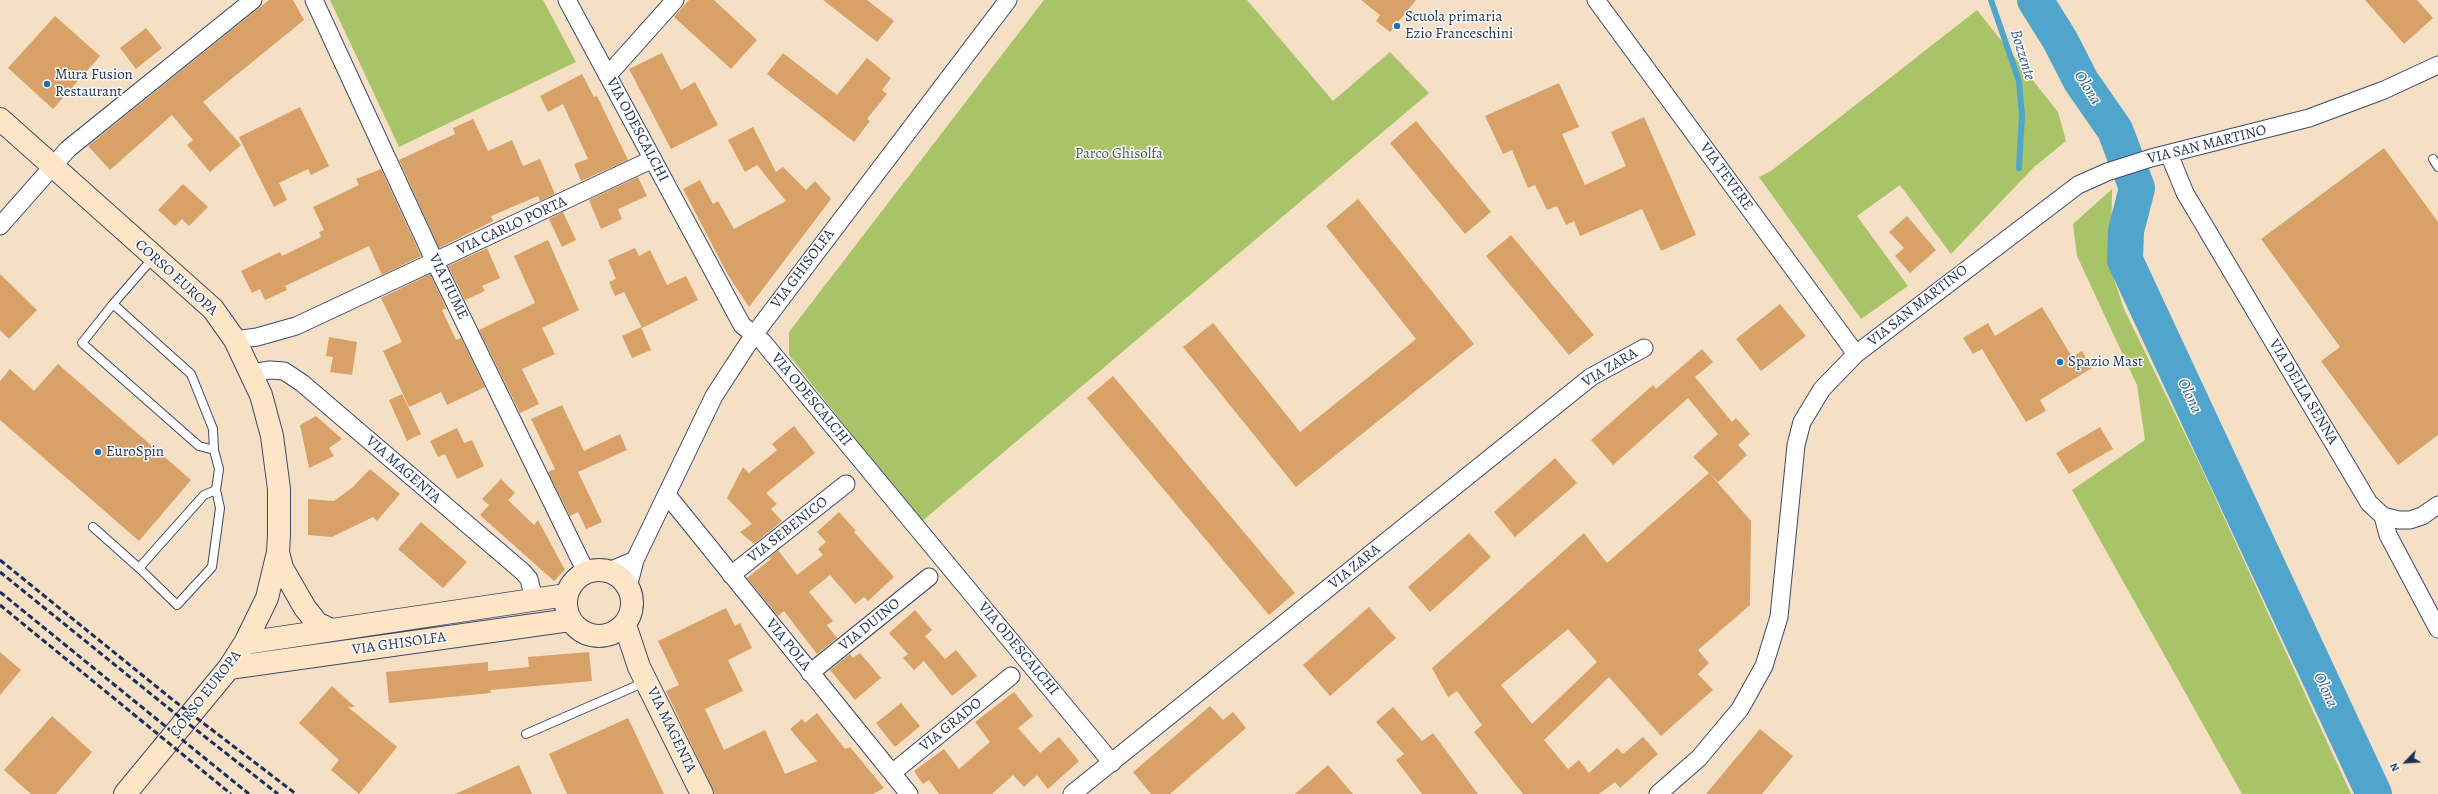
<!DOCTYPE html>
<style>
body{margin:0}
#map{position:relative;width:2438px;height:794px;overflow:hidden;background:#f5e0c5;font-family:Alegreya,serif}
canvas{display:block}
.north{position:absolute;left:2386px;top:742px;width:40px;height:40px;-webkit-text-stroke:3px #fdfcf7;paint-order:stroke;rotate:245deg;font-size:11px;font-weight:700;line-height:16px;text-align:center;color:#1b2f5e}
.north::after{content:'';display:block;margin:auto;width:14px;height:18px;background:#1b2f5e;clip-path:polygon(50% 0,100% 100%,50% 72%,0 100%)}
</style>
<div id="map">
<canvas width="2438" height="794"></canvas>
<div class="north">N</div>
</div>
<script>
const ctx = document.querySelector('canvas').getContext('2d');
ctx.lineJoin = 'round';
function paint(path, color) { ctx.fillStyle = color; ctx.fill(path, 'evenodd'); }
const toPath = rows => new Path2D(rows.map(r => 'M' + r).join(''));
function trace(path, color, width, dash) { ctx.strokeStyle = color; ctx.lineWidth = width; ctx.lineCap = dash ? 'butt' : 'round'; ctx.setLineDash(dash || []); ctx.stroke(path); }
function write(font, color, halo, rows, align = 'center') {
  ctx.font = font + ' Alegreya,serif'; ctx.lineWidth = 3; ctx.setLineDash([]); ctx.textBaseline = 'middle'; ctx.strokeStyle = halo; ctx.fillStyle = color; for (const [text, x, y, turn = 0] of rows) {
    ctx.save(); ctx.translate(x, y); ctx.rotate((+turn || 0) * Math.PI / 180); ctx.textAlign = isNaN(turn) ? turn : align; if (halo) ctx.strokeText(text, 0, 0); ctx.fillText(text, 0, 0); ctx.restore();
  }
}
paint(toPath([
 [330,0,543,0,576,62,399,147],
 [1044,0,1247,0,1333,101,1390,52,1429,93,921,522,789,355,789,332],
 [1977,10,2058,112,2066,141,2034,167,1951,254,1900,185,1857,216,1908,286,1861,319,1759,177,1771,171],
 [2112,189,2111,270,2124,309,2200,465,2351,794,2242,794,2072,490,2145,440,2137,385,2077,256,2073,224]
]), '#a9c369');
trace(toPath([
 [1991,0,2019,81,2022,116,2019,168]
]), '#51a5cc', 6);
trace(toPath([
 [2035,0,2060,40,2081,81,2115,130,2137,188,2126,231,2125,260,2374,794]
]), '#51a5cc', 36);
paint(toPath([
 [269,0,293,0,304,20,203,102,241,145,210,172,187,145,193,140,172,115,110,170,88,146],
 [689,0,714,0,757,40,731,69,674,17],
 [823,0,867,0,894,21,877,42],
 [1361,0,1416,0,1390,32,1376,21,1380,15],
 [2365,0,2417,0,2433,18,2404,44],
 [55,16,100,56,53,109,8,68],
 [146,28,162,48,136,69,120,48],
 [662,53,681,90,695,82,718,125,671,149,629,69],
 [783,53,837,95,867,58,891,78,882,90,887,94,867,119,870,121,854,142,767,74],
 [582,74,594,97,597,96,628,160,581,181,574,164,588,159,563,104,548,112,540,96],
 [1559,83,1579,127,1562,134,1585,185,1626,166,1611,132,1644,117,1696,235,1661,251,1642,209,1580,236,1574,221,1566,225,1557,206,1547,210,1535,185,1528,188,1512,150,1503,154,1485,116],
 [300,107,329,166,311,175,308,169,279,183,287,200,274,207,239,137],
 [473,119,488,151,512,140,523,166,540,159,555,194,540,201,538,196,491,216,493,221,439,248,399,160,455,134,453,128],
 [1416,121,1491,212,1465,234,1390,143],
 [753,127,776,172,783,167,806,190,815,181,831,199,749,307,728,275,683,189,700,180,713,204,718,201,734,229,786,201,757,165,745,172,728,140],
 [2384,148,2438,222,2438,435,2398,465,2321,361,2340,347,2261,239],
 [381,169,421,256,382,275,369,246,285,286,287,290,265,300,260,289,252,293,241,271,280,252,282,256,321,237,319,232,324,230,313,207,359,185,356,179],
 [638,177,647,196,618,209,622,219,601,229,589,200],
 [183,184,208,207,189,226,182,219,175,226,158,210],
 [1358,199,1474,344,1296,487,1183,347,1213,323,1300,432,1416,339,1326,226],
 [563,212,576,240,562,247,549,219],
 [1907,216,1936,250,1910,273,1895,256,1904,248,1889,232],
 [1511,235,1594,335,1569,355,1486,256],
 [548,240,579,310,542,328,555,354,522,369,539,404,520,413,479,330,535,303,514,256],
 [487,248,500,278,482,286,485,291,465,300,448,266],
 [635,248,639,256,650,250,667,285,686,276,698,300,642,328,624,292,615,296,609,282,616,279,608,260],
 [0,274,37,310,9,339,0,330],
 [430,274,446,308,442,310,456,340,461,338,485,387,447,405,441,392,409,407,383,351,402,342,381,298],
 [1780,304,1806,336,1761,371,1736,339],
 [2042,307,2072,357,2082,351,2092,368,2040,400,2046,411,2026,422,1982,349,1973,354,1963,338,1988,323,1995,336],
 [641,327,651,350,632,358,622,336],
 [329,337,357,342,352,375,330,372,333,357,326,356],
 [1702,349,1713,362,1695,377,1732,422,1736,418,1750,434,1738,445,1747,455,1718,482,1693,457,1718,434,1688,398,1613,465,1591,440,1653,385,1656,389],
 [58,364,191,480,139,541,0,420,0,381,10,369,34,391],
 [1113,376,1295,593,1269,615,1087,398],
 [402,394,421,434,407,441,389,400],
 [562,405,584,451,620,434,627,450,578,472,602,522,586,529,578,512,570,516,548,472,555,469,531,419],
 [316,416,342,439,329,448,334,456,309,468,300,425],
 [794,426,815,453,766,493,777,504,771,509,782,521,754,544,740,532,752,524,727,498,743,467,749,473,777,450,772,444],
 [2100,427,2113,449,2069,474,2056,453],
 [457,428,464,443,472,440,484,466,457,479,445,454,438,457,430,441],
 [1555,458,1577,483,1515,537,1494,512],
 [370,469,400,494,377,521,373,517,332,537,308,535,308,499,334,501,353,487],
 [1709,473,1751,521,1750,605,1698,650,1709,663,1698,674,1713,690,1661,736,1609,677,1544,740,1568,769,1579,760,1589,773,1617,748,1623,754,1643,737,1658,754,1620,788,1615,782,1599,794,1523,794,1474,732,1482,725,1457,691,1448,697,1432,668,1584,533,1607,563],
 [1568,629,1597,662,1532,724,1501,685],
 [501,479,515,493,508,500,534,525,538,520,565,570,554,581,480,515,489,505,482,499],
 [839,512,856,531,854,532,894,577,868,601,864,597,855,604,830,575,809,592,833,621,827,625,837,638,817,654,784,611,778,616,747,578,771,559,769,558,778,550,797,575,823,555,818,549,826,542,817,532],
 [421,522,467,562,443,588,398,549],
 [1469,533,1491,557,1430,612,1408,587],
 [1369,607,1396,638,1330,696,1303,665],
 [726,608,735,626,740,623,752,648,728,660,743,691,705,709,724,750,765,730,785,774,817,761,790,729,802,719,805,723,817,713,845,749,850,747,884,788,873,794,715,794,666,691,679,685,658,641],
 [915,610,932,630,925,636,945,659,956,650,977,676,952,696,924,661,914,670,903,658,908,654,889,633],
 [0,652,21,670,0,695],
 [589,652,592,681,490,690,491,693,389,703,386,672,488,662,488,671,529,667,528,657],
 [860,653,881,678,855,700,830,670,850,654,853,658],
 [332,686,355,707,348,707,397,747,359,794,331,770,339,760,299,723],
 [1014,692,1033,716,1018,728,1040,753,1059,737,1079,761,1048,789,1037,775,1024,787,1013,775,992,794,939,794,929,780,923,784,914,771,944,749,959,769,990,742,975,722],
 [901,703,920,726,895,747,876,723],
 [1210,706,1223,720,1233,712,1246,728,1170,794,1151,794,1133,772],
 [1393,707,1422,741,1433,733,1478,794,1422,794,1396,760,1404,754,1376,722],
 [52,716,92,752,56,794,31,794,4,770],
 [628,718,664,794,567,794,549,754],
 [1760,729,1793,756,1762,794,1706,794],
 [519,765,532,794,455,794],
 [1328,765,1353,794,1295,794]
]), '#d8a167');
const lane = toPath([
 [2433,159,2438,167],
 [113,304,191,374,213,429,214,450,199,446,82,343,113,304],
 [113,304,153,258],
 [214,450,219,469,216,490,220,508,212,567,177,605,139,568,204,495,216,490],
 [93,527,139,568],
 [526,734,645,682]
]);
const street = toPath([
 [314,0,435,262,586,572],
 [567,0,742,325,763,342,1112,763],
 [1596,0,1856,354],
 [608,75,675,0],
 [2169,154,2185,193,2369,503,2383,516,2388,535,2438,629],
 [0,226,68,149,253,0],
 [235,340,257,337,296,326,653,159],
 [250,373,270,370,284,371,302,383,523,572,529,579,534,599],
 [668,496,909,794],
 [2383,516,2399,520,2410,520,2422,516,2438,505],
 [609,571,635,560],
 [731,575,846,484],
 [628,587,635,560,714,396,753,336,1008,0],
 [810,673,929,577],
 [892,773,1011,676],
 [1072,794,1591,377,1644,348],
 [1658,794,1699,758,1740,709,1764,666,1779,617,1796,445,1802,422,1822,389,1856,354,2078,185,2107,172,2151,158,2309,118,2384,90,2438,65]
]);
const secondary = toPath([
 [0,119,213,309,235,340,261,395,272,436,279,489,279,535,278,552,267,598,245,643,229,668,125,794],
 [278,552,282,568,305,608,317,623,331,630],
 '566 603a33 33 0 1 1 66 0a33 33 0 1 1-66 0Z',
 [625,625,639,667,702,794],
 [245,643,566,595],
 [229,668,570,620]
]);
trace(lane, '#3c4a6d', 10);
trace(street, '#3c4a6d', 19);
trace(secondary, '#3c4a6d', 24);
trace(lane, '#fff', 8);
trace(street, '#fff', 17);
trace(secondary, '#fde5c5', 22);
trace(toPath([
 [0,560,173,700,296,794],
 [0,572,167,707,278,794],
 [0,592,249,794],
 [0,605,231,794]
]), '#1b2f5e', 3, [6, 3]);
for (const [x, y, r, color] of [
 [1397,26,4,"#1f6fb2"],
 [47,84,4,"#1f6fb2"],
 [2060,362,4,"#1f6fb2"],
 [98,452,4,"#1f6fb2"]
]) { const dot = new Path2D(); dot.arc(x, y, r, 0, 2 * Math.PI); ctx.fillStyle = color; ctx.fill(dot); trace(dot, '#fdfcf7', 1.5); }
write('15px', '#1b2f5e', '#fdfcf7', [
 ["Scuola primaria",1405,17],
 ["Ezio Franceschini",1405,34],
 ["Mura Fusion",55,75],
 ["Restaurant",55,92],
 ["Spazio Mast",2068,362],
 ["EuroSpin",106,452]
], 'left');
write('15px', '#1b2f5e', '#fdfcf7', [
 ["VIA ODESCALCHI",637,130,62],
 ["VIA SAN MARTINO",2207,145,-14],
 ["VIA TEVERE",1726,177,54],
 ["VIA CARLO PORTA",512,226,-25],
 ["VIA GHISOLFA",803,269,-53],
 ["CORSO EUROPA",176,278,42],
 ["VIA FIUME",448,287,64],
 ["VIA SAN MARTINO",1918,306,-38],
 ["VIA ZARA",1610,368,-31],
 ["VIA DELLA SENNA",2303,392,59],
 ["VIA ODESCALCHI",811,400,50],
 ["VIA MAGENTA",403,470,41],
 ["VIA SEBENICO",788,530,-38],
 ["VIA ZARA",1355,567,-39],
 ["VIA DUINO",870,625,-39],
 ["VIA GHISOLFA",399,644,-8],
 ["VIA POLA",788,645,51],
 ["VIA ODESCALCHI",1018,649,50],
 ["CORSO EUROPA",206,694,-52],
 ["VIA GRADO",951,725,-39],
 ["VIA MAGENTA",671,730,64]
]);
write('15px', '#465b61', '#fdfcf7', [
 ["Parco Ghisolfa",1119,154]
]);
write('italic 16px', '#315e8a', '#fdfcf7', [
 ["Bozzente",2022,55,73],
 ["Olona",2087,88,58],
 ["Olona",2189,396,65],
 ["Olona",2325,690,65]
]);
</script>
